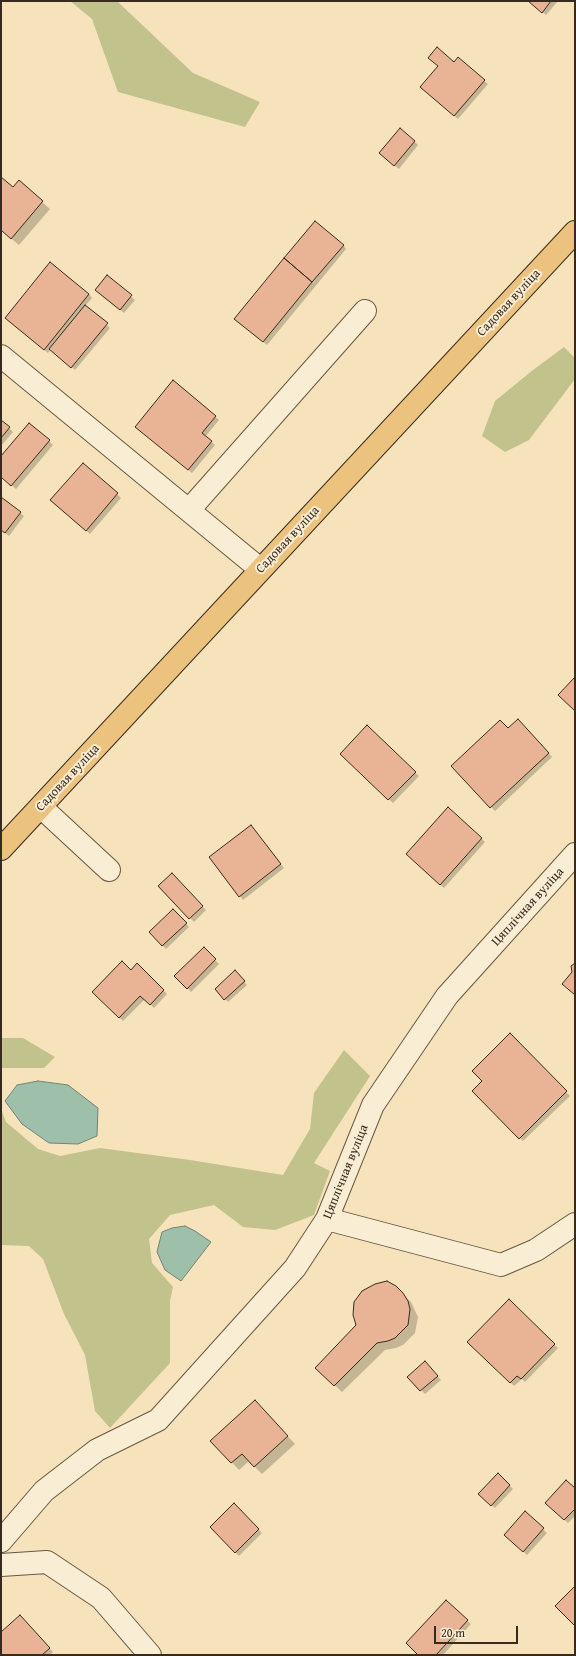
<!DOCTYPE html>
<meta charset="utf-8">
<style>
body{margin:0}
#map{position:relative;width:576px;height:1656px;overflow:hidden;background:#f6e3bb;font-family:"Gentium Book Plus",serif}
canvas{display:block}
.frame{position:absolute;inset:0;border:2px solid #382a1d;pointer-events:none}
.scale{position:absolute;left:434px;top:1626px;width:84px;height:18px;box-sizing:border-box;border:2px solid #382a1d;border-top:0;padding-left:5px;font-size:12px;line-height:14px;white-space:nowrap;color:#382a1d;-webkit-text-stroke:3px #f9edd3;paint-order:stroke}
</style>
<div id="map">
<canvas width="576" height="1656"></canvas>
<div class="frame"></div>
<div class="scale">20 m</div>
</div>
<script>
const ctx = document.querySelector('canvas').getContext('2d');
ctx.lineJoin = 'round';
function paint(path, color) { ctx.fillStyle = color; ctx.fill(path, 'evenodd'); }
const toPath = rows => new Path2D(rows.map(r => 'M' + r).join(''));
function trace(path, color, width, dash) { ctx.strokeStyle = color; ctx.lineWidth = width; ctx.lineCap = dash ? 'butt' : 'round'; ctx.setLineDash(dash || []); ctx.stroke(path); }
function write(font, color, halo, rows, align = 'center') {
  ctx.font = font + ' "Gentium Book Plus",serif'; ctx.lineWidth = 4; ctx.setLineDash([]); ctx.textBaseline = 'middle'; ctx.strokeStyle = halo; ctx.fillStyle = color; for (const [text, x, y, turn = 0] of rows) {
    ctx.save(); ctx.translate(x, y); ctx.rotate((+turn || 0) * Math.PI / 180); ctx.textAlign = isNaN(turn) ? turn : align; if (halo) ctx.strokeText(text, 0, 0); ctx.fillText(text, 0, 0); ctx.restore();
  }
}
paint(toPath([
 [70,1,117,1,193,73,260,102,245,127,118,92,92,19],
 [564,347,575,358,575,379,529,440,505,452,482,436,495,401,533,370],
 [1,1038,23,1038,55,1057,44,1068,1,1068],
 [344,1050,370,1076,314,1163,330,1171,314,1215,275,1230,243,1227,214,1205,170,1215,149,1239,152,1263,173,1287,170,1301,170,1363,110,1428,95,1411,85,1355,64,1314,43,1259,29,1246,1,1245,1,1109,6,1122,38,1149,60,1156,100,1148,190,1160,283,1175,310,1129,314,1093]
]), '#c2c28c');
const water = toPath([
 [38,1081,68,1085,98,1108,97,1136,78,1144,49,1143,22,1124,5,1101,17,1085,38,1081],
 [185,1226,195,1231,211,1242,181,1281,165,1270,157,1252,162,1232,172,1228,185,1226]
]);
paint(water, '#9ebfaa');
trace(water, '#758372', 1);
paint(toPath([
 [529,1,558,1,546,15],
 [455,64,484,81,488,84,458,119,425,90],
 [401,129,418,145,399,169,384,157],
 [1,178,13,189,42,202,50,209,19,245,1,230],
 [343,245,346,249,267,345,239,322],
 [107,277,135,300,124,313,100,294],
 [89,294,92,298,85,306,110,328,75,370,51,349,48,353,10,322],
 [173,382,219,420,205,437,215,445,192,473,140,430],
 [1,421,13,432,1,446],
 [49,441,53,445,16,489,1,476,1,457],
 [83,464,121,498,90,534,55,504],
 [1,499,24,516,9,536,1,530],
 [518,720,552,757,495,811,452,766,508,730],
 [367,727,419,776,393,803,341,754],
 [448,809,485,842,444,888,411,858],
 [254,829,284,868,243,900,240,896],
 [172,874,206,910,194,922,160,886],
 [173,910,189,927,166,949,150,932],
 [204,949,219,964,191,992,176,976],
 [137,965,167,994,154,1008,145,999,123,1021,93,992,131,971],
 [239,975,247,985,228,1002,225,999],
 [510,1035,570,1096,523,1141,474,1091,484,1081],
 [395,1287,411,1302,418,1317,415,1333,403,1345,396,1348,385,1350,342,1392,324,1375],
 [509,1300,558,1348,525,1382,522,1379,514,1386,469,1342],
 [429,1366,441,1380,425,1394,409,1377],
 [262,1409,295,1444,262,1474,249,1461,239,1470,212,1441],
 [498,1474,513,1489,495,1508,479,1494],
 [575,1489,575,1516,568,1523,550,1507],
 [234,1504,262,1533,239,1556,211,1527],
 [525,1513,547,1533,527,1555,509,1538],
 [446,1601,471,1624,443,1655,420,1655],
 [24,1620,53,1652,50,1655,1,1655,1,1634]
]), '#0003');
const building = toPath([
 [528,1,551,1,542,13,528,1],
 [437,47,454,62,458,57,485,80,454,116,420,87,438,66,428,58,437,47],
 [400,128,415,141,394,166,379,153,400,128],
 [1,177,13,187,19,180,43,201,11,239,1,230,1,177],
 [315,221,344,245,312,282,284,258,315,221],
 [284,258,312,282,263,342,234,319,284,258],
 [50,262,89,294,44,350,5,318,50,262],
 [107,275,132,295,120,310,95,290,107,275],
 [85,305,108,323,71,368,49,349,85,305],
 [173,380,216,416,202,433,212,441,188,470,135,427,173,380],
 [1,420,10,427,1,438,1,420],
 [29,423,50,440,11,486,1,477,1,456,29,423],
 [83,463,118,493,86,531,50,500,83,463],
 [1,497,21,512,5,533,1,530,1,497],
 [575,677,575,711,558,695,575,677],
 [518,719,549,753,490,808,451,766,500,720,508,728,518,719],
 [367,725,416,772,388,800,340,754,367,725],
 [448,807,482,838,440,885,406,854,448,807],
 [251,825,281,864,239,897,209,857,251,825],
 [172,873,203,906,189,919,158,886,172,873],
 [173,909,187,923,162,946,149,932,173,909],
 [204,947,216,959,187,989,174,976,204,947],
 [122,961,131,970,137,963,164,990,150,1005,140,996,119,1018,92,992,122,961],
 [575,963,575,995,562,984,572,972,571,966,575,963],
 [235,970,245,981,224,1000,215,989,235,970],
 [510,1033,567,1091,519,1139,472,1091,482,1081,472,1071,510,1033],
 [387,1281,396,1286,403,1293,408,1301,410,1309,408,1325,395,1338,388,1341,377,1343,334,1386,315,1368,356,1325,353,1315,354,1302,362,1291,375,1284,387,1281],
 [509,1299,555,1344,521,1379,517,1376,510,1383,467,1342,509,1299],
 [425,1361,438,1376,420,1391,407,1377,425,1361],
 [255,1400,288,1436,254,1467,242,1454,231,1463,210,1441,255,1400],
 [498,1473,510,1485,491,1506,478,1494,498,1473],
 [566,1480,575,1488,575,1509,564,1520,545,1503,566,1480],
 [234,1503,259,1529,235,1553,210,1527,234,1503],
 [525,1511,544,1528,523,1552,504,1535,525,1511],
 [575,1586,575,1626,555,1606,575,1586],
 [446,1600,468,1620,436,1655,418,1655,406,1643,446,1600],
 [20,1615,50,1648,42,1655,1,1655,1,1632,20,1615]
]);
paint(building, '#e9b496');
trace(building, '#382a1d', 1);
const minor = toPath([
 [1,356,260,569],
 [189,510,365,311],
 [41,807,109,870],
 [327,1219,501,1265,536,1250,575,1224],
 [1,1541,44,1491,97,1450,158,1420,295,1268,327,1219,373,1105,447,996,575,854],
 [1,1565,47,1562,101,1598,150,1655]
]);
const major = toPath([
 [1,849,575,232]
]);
trace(minor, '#685844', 24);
trace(major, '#382a1d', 24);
trace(minor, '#f9edd3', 22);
trace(major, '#ebc27e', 22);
write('13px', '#382a1d', '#f9edd3', [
 ["Садовая вуліца",509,303,-47],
 ["Садовая вуліца",288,540,-47],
 ["Садовая вуліца",68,778,-47],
 ["Цяплічная вуліца",528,907,-48],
 ["Цяплічная вуліца",346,1172,-68]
]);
</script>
